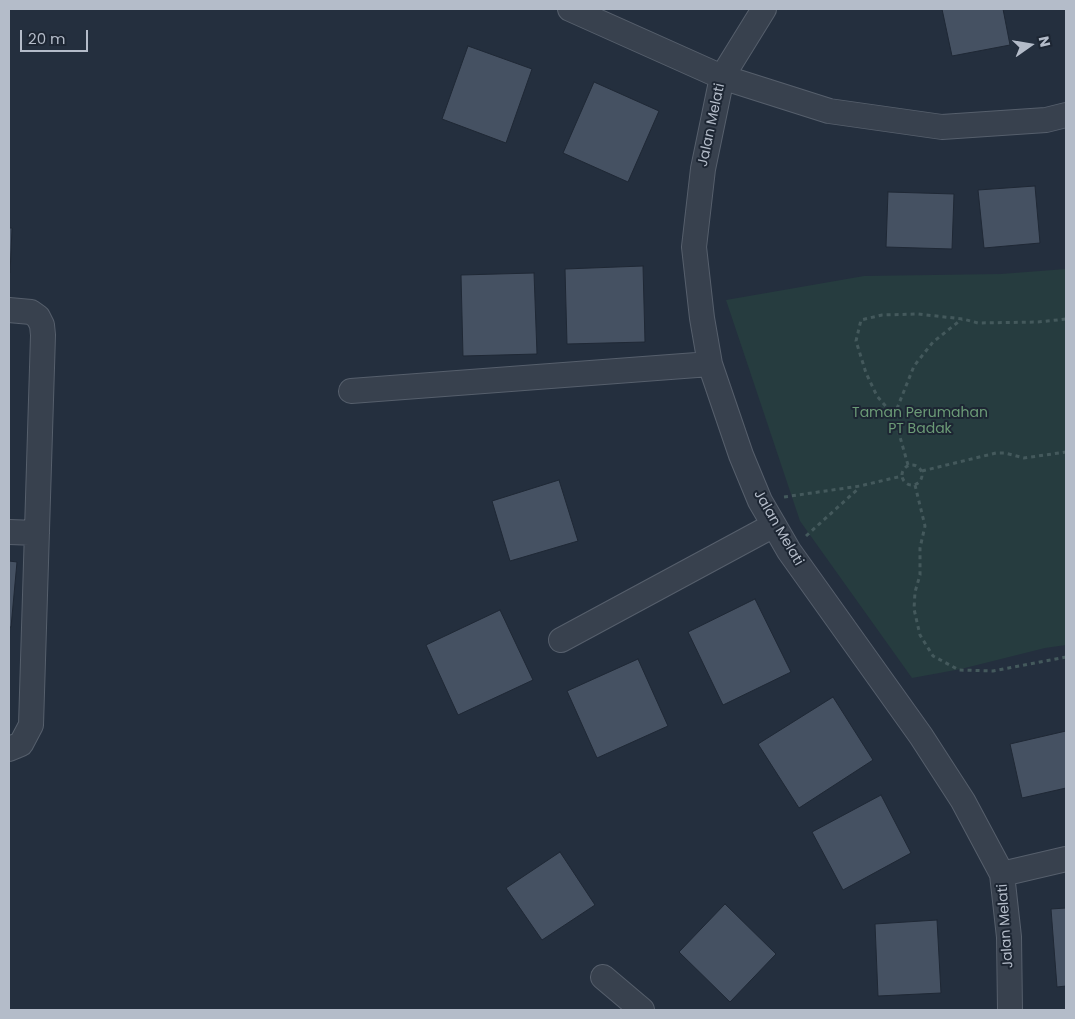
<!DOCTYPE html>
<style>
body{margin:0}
#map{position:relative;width:1075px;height:1019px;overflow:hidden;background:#242f3e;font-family:Poppins,sans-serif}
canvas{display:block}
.frame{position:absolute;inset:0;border:10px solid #b4bcc9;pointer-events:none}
.north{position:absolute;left:1005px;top:20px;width:50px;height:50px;-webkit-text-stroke:4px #1d2633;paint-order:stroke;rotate:77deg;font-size:14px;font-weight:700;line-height:20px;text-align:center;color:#b4bcc9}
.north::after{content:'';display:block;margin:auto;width:18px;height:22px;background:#b4bcc9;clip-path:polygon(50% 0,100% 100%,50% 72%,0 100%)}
.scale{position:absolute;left:20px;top:30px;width:68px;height:22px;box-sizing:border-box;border:2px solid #b4bcc9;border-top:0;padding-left:6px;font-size:15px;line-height:18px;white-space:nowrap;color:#b4bcc9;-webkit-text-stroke:4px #1d2633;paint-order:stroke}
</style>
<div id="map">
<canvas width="1075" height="1019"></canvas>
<div class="frame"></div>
<div class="north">N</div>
<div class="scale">20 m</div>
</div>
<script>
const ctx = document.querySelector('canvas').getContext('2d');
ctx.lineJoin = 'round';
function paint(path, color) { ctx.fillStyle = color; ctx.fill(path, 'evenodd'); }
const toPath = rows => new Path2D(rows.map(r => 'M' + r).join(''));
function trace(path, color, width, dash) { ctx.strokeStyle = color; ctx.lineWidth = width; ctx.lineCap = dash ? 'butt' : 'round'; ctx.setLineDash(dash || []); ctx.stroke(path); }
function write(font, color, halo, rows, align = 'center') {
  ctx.font = font + ' Poppins,sans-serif'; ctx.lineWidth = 4; ctx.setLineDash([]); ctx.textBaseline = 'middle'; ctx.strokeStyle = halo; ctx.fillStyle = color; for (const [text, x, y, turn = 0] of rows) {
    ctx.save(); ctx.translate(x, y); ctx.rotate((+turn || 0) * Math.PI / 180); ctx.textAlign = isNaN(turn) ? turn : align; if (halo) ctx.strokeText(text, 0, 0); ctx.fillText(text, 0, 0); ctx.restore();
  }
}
paint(toPath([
 [1066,269,1066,645,1045,648,961,669,912,678,800,521,726,300,864,276,1001,274]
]), '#263c3f');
const building = toPath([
 [942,9,1003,9,1010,45,952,56,942,9],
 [468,46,532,69,506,143,442,119,468,46],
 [594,82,659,111,628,182,563,153,594,82],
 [1035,186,1040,243,984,248,978,190,1035,186],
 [888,192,954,194,952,249,886,247,888,192],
 [9,228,12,228,10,273,9,273,9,228],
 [643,266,645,342,567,344,565,269,643,266],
 [534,273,537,354,463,356,461,275,534,273],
 [559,480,578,541,510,561,492,501,559,480],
 [9,561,17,562,11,627,9,627,9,561],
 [755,599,791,672,723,705,688,632,755,599],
 [500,610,533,680,458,715,426,645,500,610],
 [638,659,668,726,597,758,567,691,638,659],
 [833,697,873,760,799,808,758,744,833,697],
 [1066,731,1066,788,1022,798,1010,744,1066,731],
 [881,795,911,853,843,890,812,832,881,795],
 [560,852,595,905,542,940,506,888,560,852],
 [725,904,776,954,730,1002,679,952,725,904],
 [1066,908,1066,986,1057,987,1051,909,1066,908],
 [937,920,941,993,878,996,875,924,937,920]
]);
paint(building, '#455162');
trace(building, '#1f2835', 1);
const street = toPath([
 [570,9,722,77,829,111,942,127,1046,120,1066,115],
 [764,9,722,77,703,169,694,247,702,318,710,364,741,455,760,501,774,525,789,551,921,736,963,801,1002,874,1009,937,1010,1010],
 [9,310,31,312,38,317,42,325,43,335,31,725,21,744,9,749],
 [351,391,710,364],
 [9,532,37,533],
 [561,640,774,525],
 [1002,874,1066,859],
 [603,977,642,1010]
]);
trace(street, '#565f6c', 26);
trace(toPath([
 [894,416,914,366,933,342,962,319],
 '902 475a10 10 0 1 1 20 0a10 10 0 1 1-20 0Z',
 [908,465,894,416,877,396,866,373,856,341,861,320,882,315,918,314,963,319,978,323,1038,322,1066,319],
 [922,471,996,453,1005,453,1024,458,1066,452],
 [915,485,925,526,920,548,920,575,915,592,914,609,920,635,933,656,959,670,993,671,1066,657],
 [784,497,860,486,902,476],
 [806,536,859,488]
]), '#44595c', 3, [4, 4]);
trace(street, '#38414e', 24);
write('14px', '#b4bcc9', '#1d2633', [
 ["Jalan Melati",712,125,-78],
 ["Jalan Melati",778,528,60],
 ["Jalan Melati",1006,926,-94]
]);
write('14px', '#6b9a76', '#1d2633', [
 ["Taman Perumahan",920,413],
 ["PT Badak",920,429]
]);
</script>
